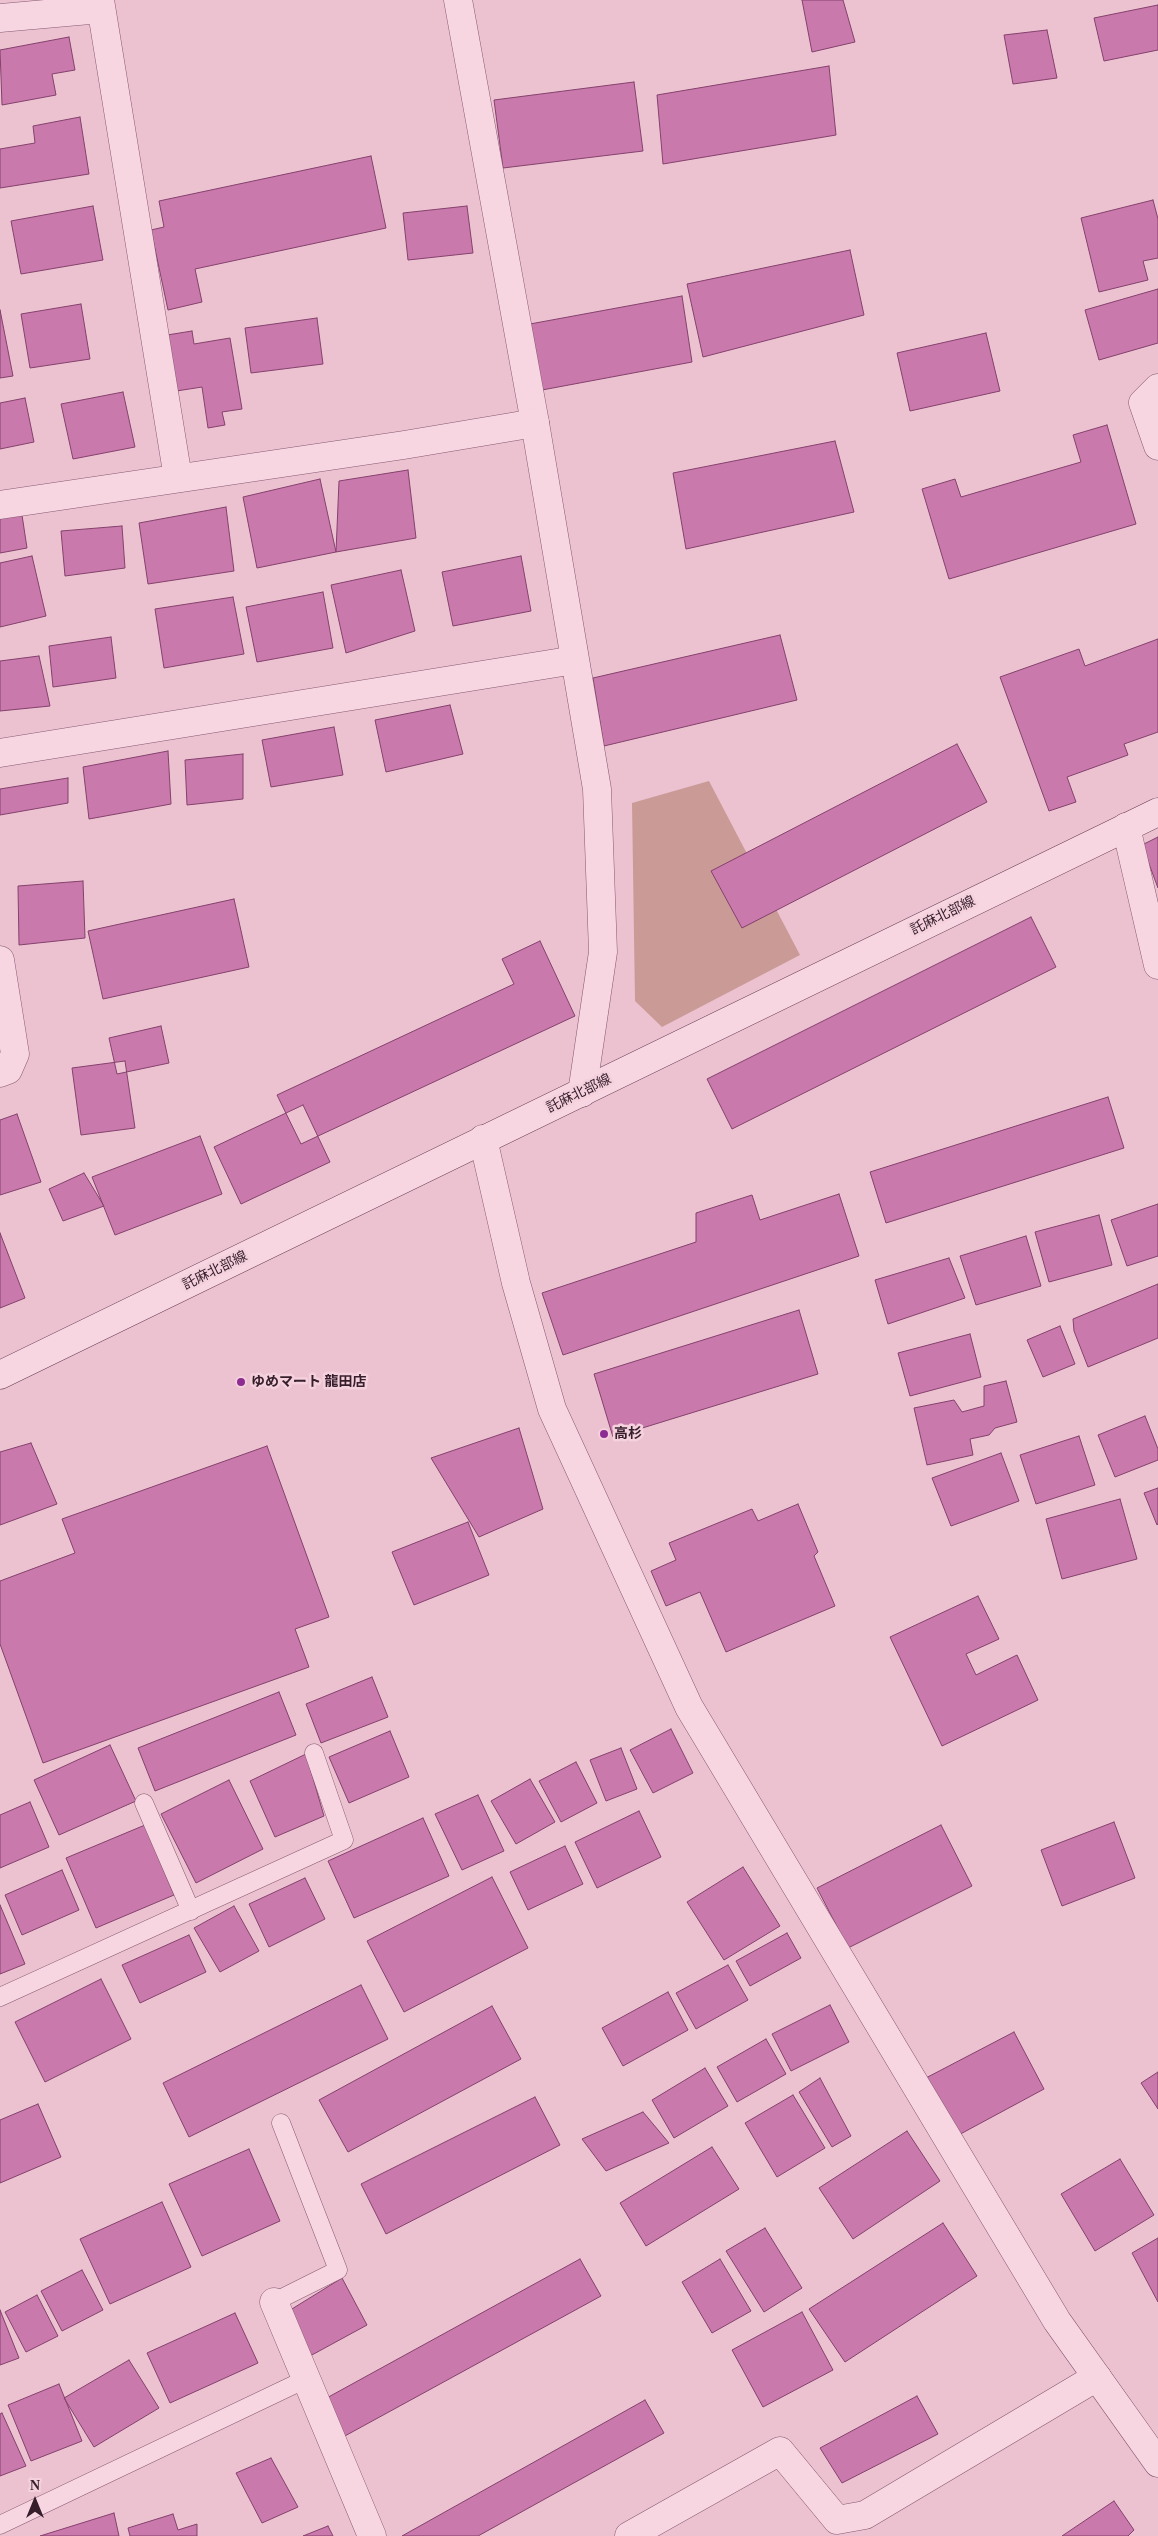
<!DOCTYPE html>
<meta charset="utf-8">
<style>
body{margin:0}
#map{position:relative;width:1158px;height:2536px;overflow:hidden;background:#ecc2d1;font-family:"Times New Roman",serif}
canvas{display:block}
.north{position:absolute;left:10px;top:2476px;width:50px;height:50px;-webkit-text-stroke:4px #f4d1dd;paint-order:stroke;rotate:0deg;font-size:14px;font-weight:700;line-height:20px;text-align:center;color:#361e2b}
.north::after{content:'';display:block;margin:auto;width:18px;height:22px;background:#361e2b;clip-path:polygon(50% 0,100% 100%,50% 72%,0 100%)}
</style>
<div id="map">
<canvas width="1158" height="2536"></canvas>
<div class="north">N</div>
</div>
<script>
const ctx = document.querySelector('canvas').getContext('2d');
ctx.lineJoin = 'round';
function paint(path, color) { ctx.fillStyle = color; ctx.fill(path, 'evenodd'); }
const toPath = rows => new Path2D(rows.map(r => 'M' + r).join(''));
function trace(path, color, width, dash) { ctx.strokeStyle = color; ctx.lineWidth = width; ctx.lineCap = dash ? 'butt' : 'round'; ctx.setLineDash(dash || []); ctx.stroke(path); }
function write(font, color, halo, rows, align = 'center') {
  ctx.font = font + ' "Times New Roman","Noto Sans JP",serif'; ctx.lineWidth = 5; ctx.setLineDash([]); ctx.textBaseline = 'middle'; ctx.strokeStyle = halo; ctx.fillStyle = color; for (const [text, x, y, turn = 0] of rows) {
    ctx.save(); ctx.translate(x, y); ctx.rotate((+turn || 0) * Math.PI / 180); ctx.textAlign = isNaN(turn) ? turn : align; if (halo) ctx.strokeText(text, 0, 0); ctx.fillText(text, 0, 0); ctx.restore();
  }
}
paint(toPath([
 [709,781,800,955,662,1027,635,1001,632,803]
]), '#ca9a96');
const building = toPath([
 [802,0,843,0,855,42,812,52,802,0],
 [1158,5,1158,50,1104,61,1094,18,1158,5],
 [1047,30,1057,78,1013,84,1004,35,1047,30],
 [69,37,75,70,52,74,56,95,2,105,0,50,69,37],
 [829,66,836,135,663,164,657,95,829,66],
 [634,82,643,151,503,168,494,100,634,82],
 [80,117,89,174,0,188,0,149,35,143,33,126,80,117],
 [371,156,386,228,195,269,202,302,168,310,151,230,164,227,159,201,371,156],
 [1153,200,1158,219,1158,258,1143,261,1148,280,1099,292,1081,218,1153,200],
 [93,206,103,260,21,274,11,221,93,206],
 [467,206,473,253,408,260,403,213,467,206],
 [850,250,864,315,703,357,687,284,850,250],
 [1158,289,1158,343,1099,360,1085,310,1158,289],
 [682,296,692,362,542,390,530,324,682,296],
 [81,304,90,359,30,368,21,314,81,304],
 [0,310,13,376,0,378,0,310],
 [317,318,323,364,251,373,245,328,317,318],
 [192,331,194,344,230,338,242,409,222,412,225,425,208,428,202,387,170,392,161,336,192,331],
 [986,333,1000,391,910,411,897,353,986,333],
 [123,392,135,447,73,459,61,404,123,392],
 [25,398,34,442,0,449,0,403,25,398],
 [1107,425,1136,524,949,579,922,489,955,479,961,497,1081,462,1073,435,1107,425],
 [835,441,854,512,686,549,673,473,835,441],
 [408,470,416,538,336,552,339,481,408,470],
 [320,479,336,552,257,568,243,497,320,479],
 [226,507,234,571,148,584,139,523,226,507],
 [22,515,27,548,0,553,0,517,22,515],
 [122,526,125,568,65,576,61,531,122,526],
 [32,556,46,616,0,627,0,563,32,556],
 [521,556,531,611,453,626,442,572,521,556],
 [401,570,415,631,346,653,331,585,401,570],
 [323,592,333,648,257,662,246,607,323,592],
 [233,597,244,654,164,668,155,609,233,597],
 [780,635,797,700,604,746,593,678,780,635],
 [111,637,116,678,53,687,49,646,111,637],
 [1158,639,1158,732,1124,744,1128,755,1067,777,1076,802,1049,811,1000,677,1079,649,1085,666,1158,639],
 [39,656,50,706,0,711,0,661,39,656],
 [450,705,463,754,386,772,375,720,450,705],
 [334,727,343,775,271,787,262,740,334,727],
 [957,744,987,802,742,928,711,871,957,744],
 [168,751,171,804,89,819,83,767,168,751],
 [243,754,243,799,187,805,185,760,243,754],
 [68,778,68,803,0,815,0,789,68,778],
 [1158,837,1158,888,1142,845,1158,837],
 [83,881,85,938,19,945,18,886,83,881],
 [234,899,249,967,103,999,88,931,234,899],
 [1031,917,1056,967,732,1129,707,1079,1031,917],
 [540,941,575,1016,301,1144,277,1095,514,984,502,959,540,941],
 [161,1026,169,1063,117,1074,109,1038,161,1026],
 [125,1061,135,1128,81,1135,72,1068,125,1061],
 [1108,1097,1124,1148,886,1223,870,1172,1108,1097],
 [303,1105,330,1162,241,1204,214,1147,303,1105],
 [17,1114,41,1182,0,1195,0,1120,17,1114],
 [200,1136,222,1194,115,1235,92,1177,200,1136],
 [84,1173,104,1206,63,1221,49,1189,84,1173],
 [839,1194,859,1256,563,1355,542,1293,696,1242,696,1213,752,1195,760,1220,839,1194],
 [1158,1204,1158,1256,1127,1266,1111,1220,1158,1204],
 [1099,1215,1112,1265,1049,1282,1035,1232,1099,1215],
 [0,1233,25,1298,0,1308,0,1233],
 [1026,1236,1041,1286,976,1305,960,1256,1026,1236],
 [949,1258,965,1298,888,1324,875,1280,949,1258],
 [1158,1284,1158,1338,1088,1367,1074,1331,1073,1319,1158,1284],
 [799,1310,818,1374,613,1437,594,1374,799,1310],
 [1060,1326,1075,1364,1043,1377,1027,1340,1060,1326],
 [970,1334,981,1377,910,1396,898,1353,970,1334],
 [1006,1381,1017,1422,995,1428,989,1435,970,1439,973,1455,927,1465,914,1408,954,1400,962,1412,984,1406,984,1386,1006,1381],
 [1145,1416,1158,1449,1158,1460,1115,1477,1098,1435,1145,1416],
 [519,1428,543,1509,479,1537,431,1458,519,1428],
 [1079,1436,1095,1485,1036,1504,1020,1455,1079,1436],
 [31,1443,57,1504,0,1525,0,1452,31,1443],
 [267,1446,329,1617,295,1629,309,1667,43,1763,0,1644,0,1581,75,1553,62,1519,267,1446],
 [1001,1453,1019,1501,951,1526,932,1478,1001,1453],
 [1158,1488,1158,1524,1157,1525,1144,1493,1158,1488],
 [1120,1499,1137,1559,1062,1579,1046,1519,1120,1499],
 [798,1504,818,1552,814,1556,835,1606,726,1652,700,1592,666,1606,651,1571,676,1560,669,1543,752,1509,758,1521,798,1504],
 [468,1522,489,1575,414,1605,392,1552,468,1522],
 [978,1596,999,1639,966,1654,976,1675,1017,1655,1038,1700,942,1746,890,1637,978,1596],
 [372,1677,388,1717,321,1743,306,1704,372,1677],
 [279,1692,296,1735,155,1791,138,1748,279,1692],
 [671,1729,693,1773,653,1793,630,1750,671,1729],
 [390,1731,409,1777,349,1803,329,1757,390,1731],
 [110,1745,136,1801,59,1835,34,1780,110,1745],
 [621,1748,637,1789,606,1801,590,1760,621,1748],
 [306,1754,324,1816,275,1837,250,1781,306,1754],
 [576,1762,597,1803,561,1822,539,1781,576,1762],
 [530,1779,555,1822,516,1844,491,1801,530,1779],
 [229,1780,263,1849,196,1883,161,1814,229,1780],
 [478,1795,504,1851,462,1870,435,1814,478,1795],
 [30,1802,49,1847,0,1868,0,1815,30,1802],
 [639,1811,661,1857,597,1888,575,1842,639,1811],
 [423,1818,449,1876,354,1918,328,1861,423,1818],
 [1114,1822,1135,1878,1062,1906,1041,1850,1114,1822],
 [145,1825,174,1895,96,1928,66,1858,145,1825],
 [941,1825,972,1886,848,1948,817,1888,941,1825],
 [565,1846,583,1884,528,1910,510,1872,565,1846],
 [743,1867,780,1926,724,1960,687,1902,743,1867],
 [62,1870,79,1910,22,1935,5,1895,62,1870],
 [492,1877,528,1948,404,2012,367,1941,492,1877],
 [305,1878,325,1919,269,1947,249,1904,305,1878],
 [0,1905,25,1964,0,1974,0,1905],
 [234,1906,259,1951,220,1972,194,1928,234,1906],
 [787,1933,801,1958,750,1986,736,1961,787,1933],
 [189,1935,206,1972,140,2003,122,1965,189,1935],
 [728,1965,748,2000,696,2029,676,1993,728,1965],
 [101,1979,131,2039,45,2082,15,2022,101,1979],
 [361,1985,388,2039,189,2137,163,2083,361,1985],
 [668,1992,688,2030,623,2066,602,2028,668,1992],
 [830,2005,849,2042,791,2071,772,2034,830,2005],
 [492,2006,521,2059,348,2152,319,2100,492,2006],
 [1014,2032,1044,2089,953,2138,922,2080,1014,2032],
 [766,2039,786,2074,737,2102,717,2067,766,2039],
 [705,2068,728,2106,674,2138,652,2100,705,2068],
 [1158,2072,1158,2109,1141,2083,1158,2072],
 [820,2078,851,2136,832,2147,799,2092,820,2078],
 [793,2095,825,2148,777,2177,745,2123,793,2095],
 [535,2097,560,2145,386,2234,361,2184,535,2097],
 [38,2104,61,2157,0,2183,0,2120,38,2104],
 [643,2112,669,2143,606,2171,582,2139,643,2112],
 [907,2131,940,2181,853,2239,819,2188,907,2131],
 [712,2147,739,2189,646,2246,620,2203,712,2147],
 [249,2149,280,2221,202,2256,169,2184,249,2149],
 [1120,2159,1154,2215,1095,2251,1061,2194,1120,2159],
 [162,2202,191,2267,110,2304,80,2239,162,2202],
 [943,2223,977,2276,845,2362,809,2309,943,2223],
 [765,2228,802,2288,764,2312,726,2251,765,2228],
 [1158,2238,1158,2302,1132,2253,1158,2238],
 [580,2259,601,2296,343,2437,323,2400,580,2259],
 [720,2259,751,2311,712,2333,682,2282,720,2259],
 [82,2270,103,2310,62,2331,41,2291,82,2270],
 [342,2278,367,2325,299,2362,287,2312,342,2278],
 [37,2295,58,2336,26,2352,5,2312,37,2295],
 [0,2310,19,2358,0,2365,0,2310],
 [802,2312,833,2370,763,2407,732,2350,802,2312],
 [235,2313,258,2363,170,2403,147,2353,235,2313],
 [129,2360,159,2408,94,2447,64,2398,129,2360],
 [59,2384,82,2441,31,2461,8,2405,59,2384],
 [917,2396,938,2434,842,2483,820,2448,917,2396],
 [645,2400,664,2433,478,2536,402,2536,645,2400],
 [2,2413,26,2466,0,2476,0,2414,2,2413],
 [271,2458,298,2507,262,2523,236,2473,271,2458],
 [1114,2501,1134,2530,1128,2536,1062,2536,1114,2501],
 [114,2513,119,2536,40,2536,114,2513],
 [173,2514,178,2530,197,2524,197,2536,130,2536,128,2528,173,2514],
 [328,2526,333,2536,303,2536,328,2526]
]);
paint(building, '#c979ac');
trace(building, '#84416c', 1);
const service = toPath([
 [144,1803,191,1911],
 [0,1997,344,1840,314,1753],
 [274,2302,338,2270,281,2123],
 [0,2525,306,2379]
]);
const minor = toPath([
 [100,0,178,478],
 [458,0,535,423,597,789,603,952,582,1093],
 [0,18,101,9],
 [1158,388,1143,403,1158,446],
 [0,753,575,660],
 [1126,827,1158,965],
 [0,960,15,1054,8,1070,0,1073],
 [274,2302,372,2536],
 [629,2536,780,2451,837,2520,865,2515,1097,2377]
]);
const tertiary = toPath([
 [0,505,404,445,535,423],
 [483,1139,516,1283,552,1409,689,1707,1057,2321,1158,2463]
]);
const secondary = toPath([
 [0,1375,1158,812]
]);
trace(service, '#855a70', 19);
trace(minor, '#855a70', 29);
trace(tertiary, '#855a70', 29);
trace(secondary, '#673d54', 29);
trace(service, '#f7d5e1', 18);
trace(minor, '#f7d5e1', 28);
trace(tertiary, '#f7d5e1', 28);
trace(secondary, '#f7d5e1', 28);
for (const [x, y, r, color] of [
 [241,1382,5,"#8d2c92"],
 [604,1434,5,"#8d2c92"]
]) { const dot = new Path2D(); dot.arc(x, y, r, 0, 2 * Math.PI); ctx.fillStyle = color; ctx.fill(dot); trace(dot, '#f4d1dd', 2); }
write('14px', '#361e2b', '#f4d1dd', [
 ["託麻北部線",943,916,-26],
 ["託麻北部線",579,1094,-26],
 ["託麻北部線",215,1271,-26]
]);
write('bold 14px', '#361e2b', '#f4d1dd', [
 ["ゆめマート 龍田店",251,1382],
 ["高杉",614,1434]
], 'left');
</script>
